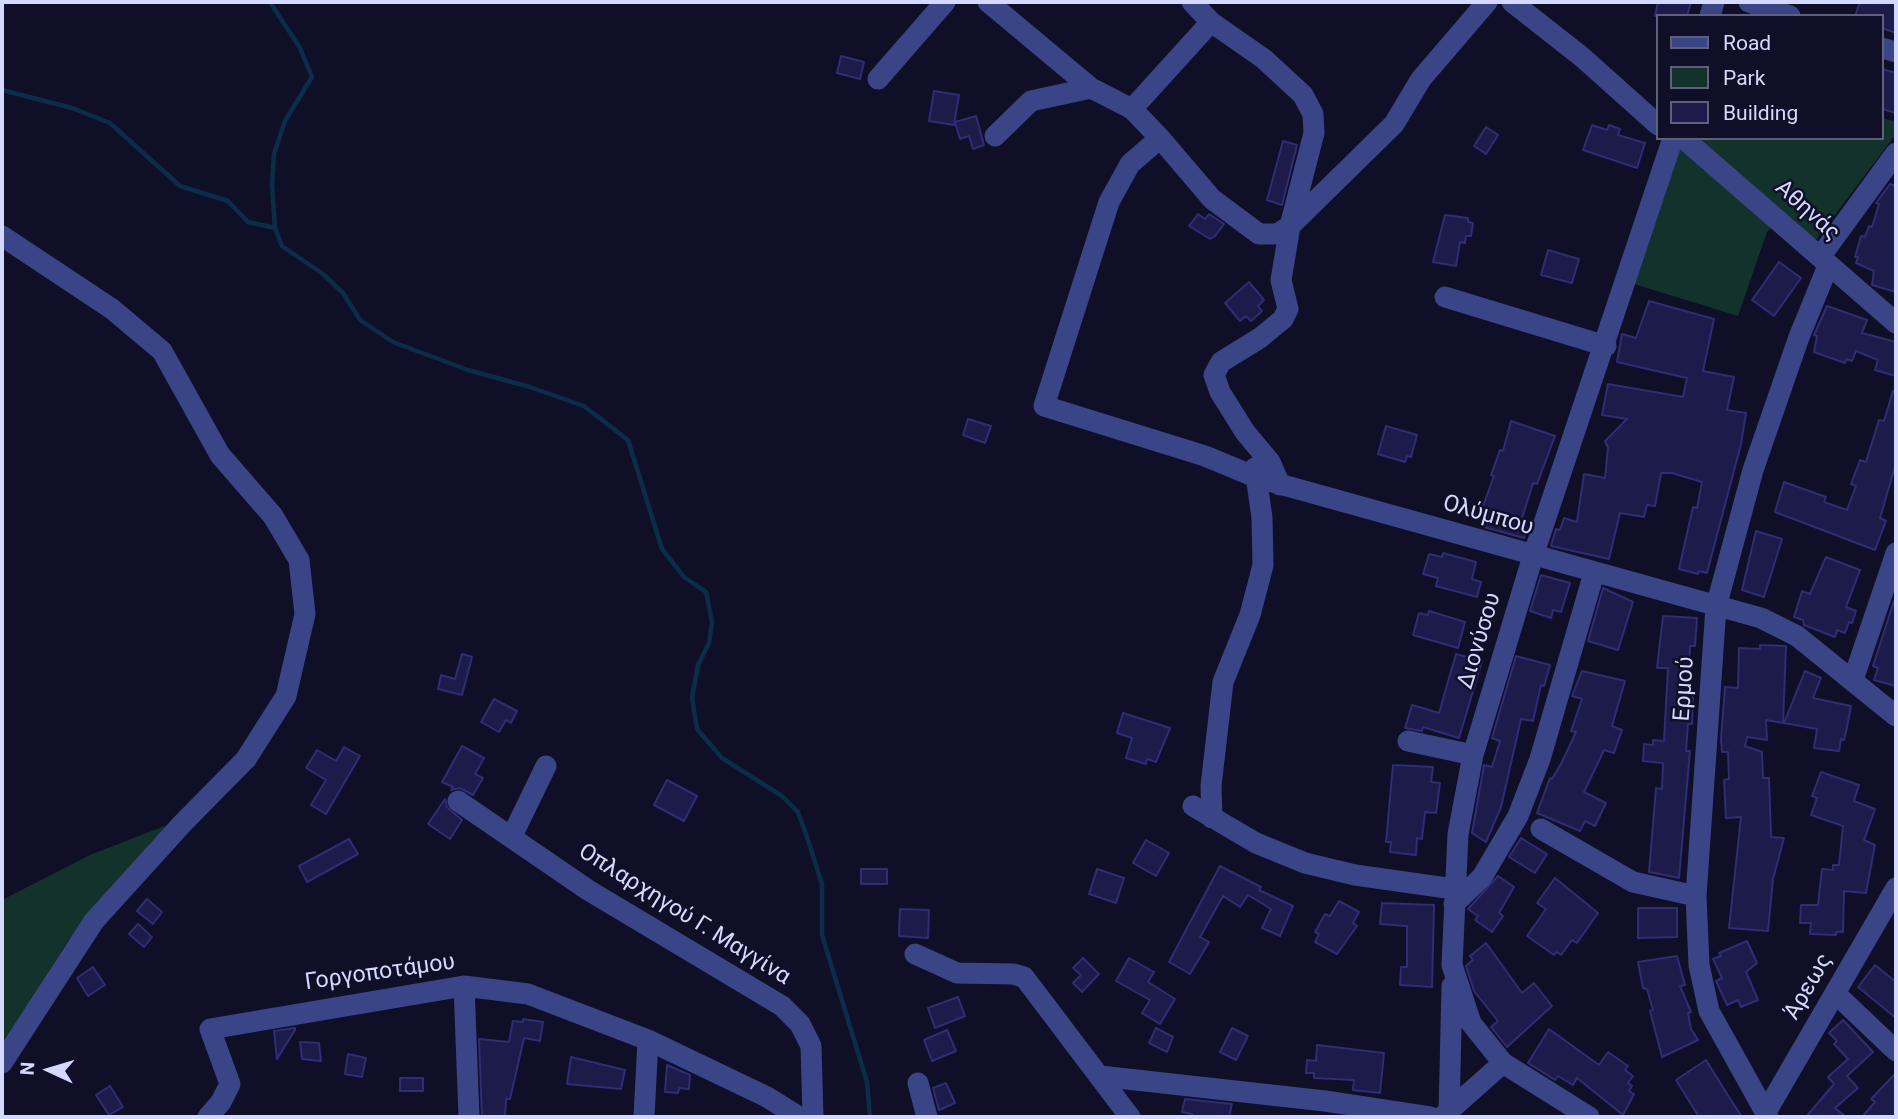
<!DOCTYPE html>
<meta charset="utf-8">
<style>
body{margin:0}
#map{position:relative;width:1898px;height:1119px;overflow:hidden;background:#0f0f28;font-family:Roboto,sans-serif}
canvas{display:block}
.frame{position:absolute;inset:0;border:4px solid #d6d9ff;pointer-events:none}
.legend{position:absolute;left:1656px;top:14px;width:228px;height:126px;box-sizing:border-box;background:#0f0f28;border:2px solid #5f607e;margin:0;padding:9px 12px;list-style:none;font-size:21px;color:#d6d9ff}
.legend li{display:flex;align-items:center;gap:14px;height:35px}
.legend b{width:35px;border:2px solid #5f607e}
.north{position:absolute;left:14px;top:1035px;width:70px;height:70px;-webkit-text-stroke:5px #0f0f28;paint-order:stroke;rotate:274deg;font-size:19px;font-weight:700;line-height:28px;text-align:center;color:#d6d9ff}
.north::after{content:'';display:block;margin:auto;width:24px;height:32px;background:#d6d9ff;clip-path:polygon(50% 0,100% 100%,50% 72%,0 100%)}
</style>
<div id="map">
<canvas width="1898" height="1119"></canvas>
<div class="frame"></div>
<ul class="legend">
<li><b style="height:9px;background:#3a4587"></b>Road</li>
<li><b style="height:19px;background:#12322b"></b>Park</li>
<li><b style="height:19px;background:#1c1b49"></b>Building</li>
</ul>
<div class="north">N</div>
</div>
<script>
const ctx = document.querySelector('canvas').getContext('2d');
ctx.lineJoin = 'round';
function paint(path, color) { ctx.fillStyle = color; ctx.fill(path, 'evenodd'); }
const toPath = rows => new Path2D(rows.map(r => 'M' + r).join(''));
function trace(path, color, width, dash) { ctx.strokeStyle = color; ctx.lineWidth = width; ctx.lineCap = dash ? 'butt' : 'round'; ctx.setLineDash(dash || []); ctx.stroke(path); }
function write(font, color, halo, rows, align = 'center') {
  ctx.font = font + ' Roboto,sans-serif'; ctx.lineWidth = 5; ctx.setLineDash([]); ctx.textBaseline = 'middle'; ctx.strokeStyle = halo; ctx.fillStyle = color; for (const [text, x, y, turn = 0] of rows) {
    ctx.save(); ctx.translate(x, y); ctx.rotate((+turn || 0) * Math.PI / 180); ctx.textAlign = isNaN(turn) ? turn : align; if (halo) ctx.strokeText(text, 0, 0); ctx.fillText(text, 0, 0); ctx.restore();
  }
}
paint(toPath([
 [1882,118,1896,122,1896,134,1813,244,1781,217,1767,232,1738,316,1634,284,1679,138,1882,138],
 [167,825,67,942,2,1047,2,900,90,855]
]), '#12322b');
trace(toPath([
 [270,2,300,48,312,77,285,121,274,154,272,185,275,228,282,246,323,274,343,293,360,320,393,342,468,370,530,387,584,406,628,440,662,549,684,577,706,592,712,622,709,643,698,665,692,698,697,729,722,758,782,796,798,812,809,843,822,884,822,935,867,1082,870,1117],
 [2,90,72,108,110,123,180,186,228,201,248,222,275,228]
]), '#0c2d4a', 4.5);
const building = toPath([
 [1658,2,1691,2,1687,16,1655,16,1658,2],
 [1860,2,1896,2,1896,33,1882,28,1882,16,1855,16,1860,2],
 [841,56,864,62,860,79,837,73,841,56],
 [1882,69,1896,73,1896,113,1882,109,1882,69],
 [934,91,959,95,954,125,929,121,934,91],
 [976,116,984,145,973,149,969,136,960,139,955,122,976,116],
 [1592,125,1607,130,1609,125,1620,129,1618,135,1645,143,1637,168,1583,150,1592,125],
 [1486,127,1498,135,1486,154,1474,146,1486,127],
 [1283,141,1297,145,1282,205,1267,200,1283,141],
 [1890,184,1896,186,1896,292,1872,285,1874,271,1856,263,1858,257,1855,257,1861,236,1865,237,1869,226,1872,227,1879,204,1876,203,1890,184],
 [1198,214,1205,219,1209,214,1224,224,1215,236,1210,239,1189,226,1198,214],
 [1445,215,1468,218,1468,222,1473,223,1471,236,1466,236,1465,243,1460,242,1456,266,1433,262,1445,215],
 [1548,250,1579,259,1572,283,1541,275,1548,250],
 [1779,262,1801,278,1774,316,1752,300,1779,262],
 [1249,282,1264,300,1258,306,1262,311,1251,321,1246,316,1240,321,1225,303,1249,282],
 [1649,301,1714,319,1703,371,1734,377,1727,410,1746,413,1741,444,1707,573,1699,571,1698,574,1679,569,1693,507,1697,508,1702,482,1672,473,1661,473,1655,506,1647,505,1644,517,1620,513,1609,559,1551,546,1556,529,1560,530,1564,518,1577,522,1584,474,1605,478,1608,448,1605,441,1627,419,1602,415,1608,384,1683,397,1687,378,1617,362,1622,334,1636,338,1649,301],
 [1827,306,1867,320,1862,333,1896,342,1896,376,1875,370,1878,360,1856,351,1852,361,1846,359,1845,363,1814,352,1817,336,1814,335,1827,306],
 [1893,391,1896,391,1896,463,1880,518,1886,521,1875,550,1775,512,1784,482,1826,497,1824,502,1847,510,1856,486,1851,484,1860,460,1866,462,1879,420,1884,421,1893,391],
 [968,419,991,426,985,443,963,435,968,419],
 [1511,421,1555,436,1537,484,1533,483,1520,525,1527,527,1524,538,1480,526,1483,506,1494,476,1491,475,1500,450,1503,451,1511,421],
 [1386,426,1417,435,1411,457,1407,456,1405,462,1378,454,1386,426],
 [1756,531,1782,539,1764,597,1742,590,1756,531],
 [1443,553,1476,562,1472,579,1481,582,1477,597,1436,586,1438,578,1423,574,1429,554,1442,557,1443,553],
 [1826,557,1860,570,1846,607,1856,611,1852,623,1849,622,1845,633,1837,630,1835,637,1804,625,1803,620,1794,617,1802,591,1810,594,1826,557],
 [1541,575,1570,583,1561,612,1553,610,1551,618,1530,611,1541,575],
 [1603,588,1633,602,1618,650,1588,641,1603,588],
 [1894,601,1896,602,1896,686,1874,680,1878,668,1873,666,1894,601],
 [1429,611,1465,622,1458,648,1413,635,1419,613,1428,615,1429,611],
 [1663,616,1697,618,1695,646,1690,646,1689,670,1680,669,1680,694,1693,694,1692,724,1688,724,1686,751,1690,751,1679,878,1649,872,1656,788,1662,789,1663,763,1643,761,1644,744,1653,745,1653,740,1664,741,1668,668,1657,668,1663,616],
 [1760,645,1786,646,1783,723,1766,720,1767,740,1747,737,1745,746,1762,752,1763,778,1769,778,1771,837,1784,838,1773,879,1768,931,1729,928,1741,817,1726,818,1724,780,1729,779,1728,752,1722,752,1721,739,1725,687,1738,688,1739,648,1760,649,1760,645],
 [462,654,472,657,462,695,438,689,441,675,455,679,462,654],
 [1456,654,1482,661,1459,738,1423,727,1422,731,1405,728,1412,705,1439,713,1456,654],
 [1516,656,1550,665,1544,686,1541,685,1533,721,1521,719,1501,807,1486,842,1472,833,1484,765,1492,767,1500,741,1492,738,1516,656],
 [1582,671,1625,681,1612,726,1622,730,1614,753,1604,750,1584,792,1606,803,1595,826,1585,821,1580,831,1537,813,1550,778,1552,779,1562,762,1576,732,1571,731,1582,699,1572,696,1582,671],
 [1805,671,1821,678,1813,698,1851,706,1846,732,1844,740,1841,739,1839,751,1814,748,1817,729,1784,723,1805,671],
 [494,699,517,711,511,723,506,720,499,732,481,722,494,699],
 [1123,713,1170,728,1156,762,1147,759,1146,764,1126,758,1132,738,1117,733,1123,713],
 [462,746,484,758,475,774,483,778,473,795,460,788,451,790,453,787,442,782,462,746],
 [344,747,360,756,326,814,311,805,326,780,306,768,317,750,336,761,344,747],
 [1393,765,1433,767,1431,782,1440,783,1436,813,1425,812,1422,839,1417,838,1416,855,1390,852,1391,842,1386,842,1393,765],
 [1821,772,1859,785,1854,801,1875,809,1864,840,1875,845,1866,893,1844,891,1843,932,1836,932,1836,935,1810,934,1811,923,1800,923,1801,905,1818,905,1822,869,1833,870,1833,865,1839,865,1843,826,1811,815,1817,798,1812,796,1821,772],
 [667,780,697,796,684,821,654,805,667,780],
 [445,799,447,807,462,820,450,839,428,824,445,799],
 [1521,838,1547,854,1535,873,1509,857,1521,838],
 [349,839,358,854,307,882,299,866,349,839],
 [1146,840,1169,853,1156,876,1133,863,1146,840],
 [1220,866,1261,887,1259,890,1293,906,1280,936,1262,928,1271,909,1248,895,1240,907,1223,896,1200,937,1209,942,1190,974,1169,962,1220,866],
 [861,869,887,869,887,884,861,884,861,869],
 [1097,869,1124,878,1116,903,1089,894,1097,869],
 [1498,876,1514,887,1499,913,1503,916,1492,932,1475,920,1478,916,1468,909,1498,876],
 [1555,878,1598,913,1577,943,1572,940,1561,955,1557,952,1554,955,1527,936,1546,909,1537,903,1555,878],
 [147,899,162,912,153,924,137,911,147,899],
 [1339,901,1359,912,1353,923,1357,926,1337,954,1315,942,1319,934,1315,932,1325,914,1330,916,1339,901],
 [1382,903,1434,905,1432,987,1400,985,1401,967,1407,967,1407,926,1380,924,1382,903],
 [1638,908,1677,908,1677,937,1638,938,1638,908],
 [900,909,929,910,928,938,899,936,900,909],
 [138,924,152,937,144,947,129,934,138,924],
 [1747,941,1757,963,1746,972,1758,1000,1741,1007,1738,1000,1727,1005,1716,981,1722,978,1713,959,1721,956,1719,953,1747,941],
 [1486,943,1522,993,1534,983,1552,1006,1507,1047,1491,1027,1498,1021,1474,991,1466,966,1473,960,1470,956,1486,943],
 [1677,956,1685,985,1680,986,1691,1012,1688,1013,1691,1029,1698,1040,1662,1057,1650,1011,1653,1010,1647,989,1643,988,1638,962,1677,956],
 [1083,958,1099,974,1082,992,1073,983,1081,975,1073,968,1083,958],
 [1129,958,1154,972,1148,982,1175,999,1160,1024,1142,1013,1150,1000,1116,981,1129,958],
 [1875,965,1896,982,1896,1018,1858,987,1875,965],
 [93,967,105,985,88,996,77,978,93,967],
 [958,997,965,1016,935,1028,928,1008,958,997],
 [523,1019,543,1022,540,1041,524,1038,510,1099,506,1099,505,1117,482,1117,479,1039,509,1042,513,1021,523,1022,523,1019],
 [1843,1020,1873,1052,1847,1076,1858,1088,1835,1108,1846,1117,1806,1117,1834,1084,1828,1077,1848,1059,1834,1044,1837,1041,1829,1033,1843,1020],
 [295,1028,295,1030,277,1059,274,1031,295,1028],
 [1156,1028,1173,1037,1167,1052,1149,1043,1156,1028],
 [1232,1028,1248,1036,1236,1060,1220,1052,1232,1028],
 [1549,1029,1599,1065,1608,1052,1628,1066,1625,1070,1633,1076,1628,1083,1632,1086,1629,1091,1634,1094,1623,1115,1577,1078,1573,1085,1558,1076,1555,1080,1528,1063,1549,1029],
 [947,1030,956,1051,932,1061,924,1040,947,1030],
 [300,1042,319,1043,321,1061,302,1059,300,1042],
 [1317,1045,1384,1053,1380,1093,1353,1090,1354,1080,1314,1078,1314,1073,1306,1073,1307,1060,1316,1061,1317,1045],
 [348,1054,366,1058,362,1077,345,1074,348,1054],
 [571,1057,625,1070,621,1089,567,1084,571,1057],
 [1706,1060,1727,1094,1742,1117,1699,1117,1676,1080,1706,1060],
 [667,1065,690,1075,689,1089,679,1088,678,1093,665,1092,667,1065],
 [1896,1073,1896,1117,1862,1117,1875,1102,1871,1099,1896,1073],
 [400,1078,423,1078,423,1091,400,1091,400,1078],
 [946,1083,955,1103,939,1110,933,1088,946,1083],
 [110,1086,123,1107,109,1115,96,1095,110,1086],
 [1185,1099,1232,1104,1229,1117,1192,1117,1192,1114,1182,1112,1185,1099]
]);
paint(building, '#1c1b49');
trace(building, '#2e2d75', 2);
trace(toPath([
 [988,2,1091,88,1132,109,1211,22],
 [1192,2,1211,22,1264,59,1303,95,1313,114,1314,133,1290,226,1281,280,1288,309,1283,319,1260,338,1221,362,1214,375,1220,392,1245,432,1270,462,1280,485],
 [1512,2,1582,57,1658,125],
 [1749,2,1790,16],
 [1710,16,1714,2],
 [1882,48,1896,52],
 [878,79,945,2],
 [1132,109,1160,138,1130,164,1109,202,1044,406,1205,456,1258,478,1761,618,1797,636,1896,716],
 [995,136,1031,101,1091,88],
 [1160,138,1212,199,1259,234,1277,234,1290,226,1394,124,1421,79,1487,2],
 [1683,138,1896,323],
 [2,236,112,309,162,351,220,455,273,516,299,560,305,614,286,696,246,759,182,824,94,921,2,1063],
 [1820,257,1896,153],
 [1445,297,1606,346],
 [1853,680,1896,553],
 [1408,741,1473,755],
 [458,801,588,890,782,1006,800,1024,811,1046,813,1117],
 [1193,806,1256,843,1305,863,1355,875,1454,889],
 [1212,818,1211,786,1223,682,1250,615,1263,565,1262,518,1255,468],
 [1541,829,1633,882,1696,896],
 [512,836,546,766],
 [1454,904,1482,877,1518,816,1540,759,1594,573],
 [915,954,957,973,1013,974,1024,977,1130,1117],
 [464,986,469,1117],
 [1837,995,1896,1051],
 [1100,1076,1325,1101,1430,1117],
 [918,1083,927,1117],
 [1766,1112,1896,888],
 [1449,1113,1452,986],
 [208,1117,221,1102,230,1084,210,1029,464,986,528,994,648,1040,767,1097,799,1117],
 [644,1117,648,1040],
 [1442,1117,1503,1063],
 [1589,1117,1503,1063,1471,1023,1452,965,1458,834,1473,755,1533,556,1673,138],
 [1768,1117,1709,1011,1699,965,1696,896,1716,607,1753,470,1799,337,1828,266]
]), '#3a4587', 21);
write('23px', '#d6d9ff', '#0f0f28', [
 ["Αθηνάς",1807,211,42],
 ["Ολύμπου",1488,516,16],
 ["Διονύσου",1480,641,-73],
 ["Ερμού",1685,689,-86],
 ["Οπλαρχηγού Γ. Μαγγίνα",684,915,32],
 ["Γοργοποτάμου",380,973,-8],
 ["Άρεως",1809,987,-60]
]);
</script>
